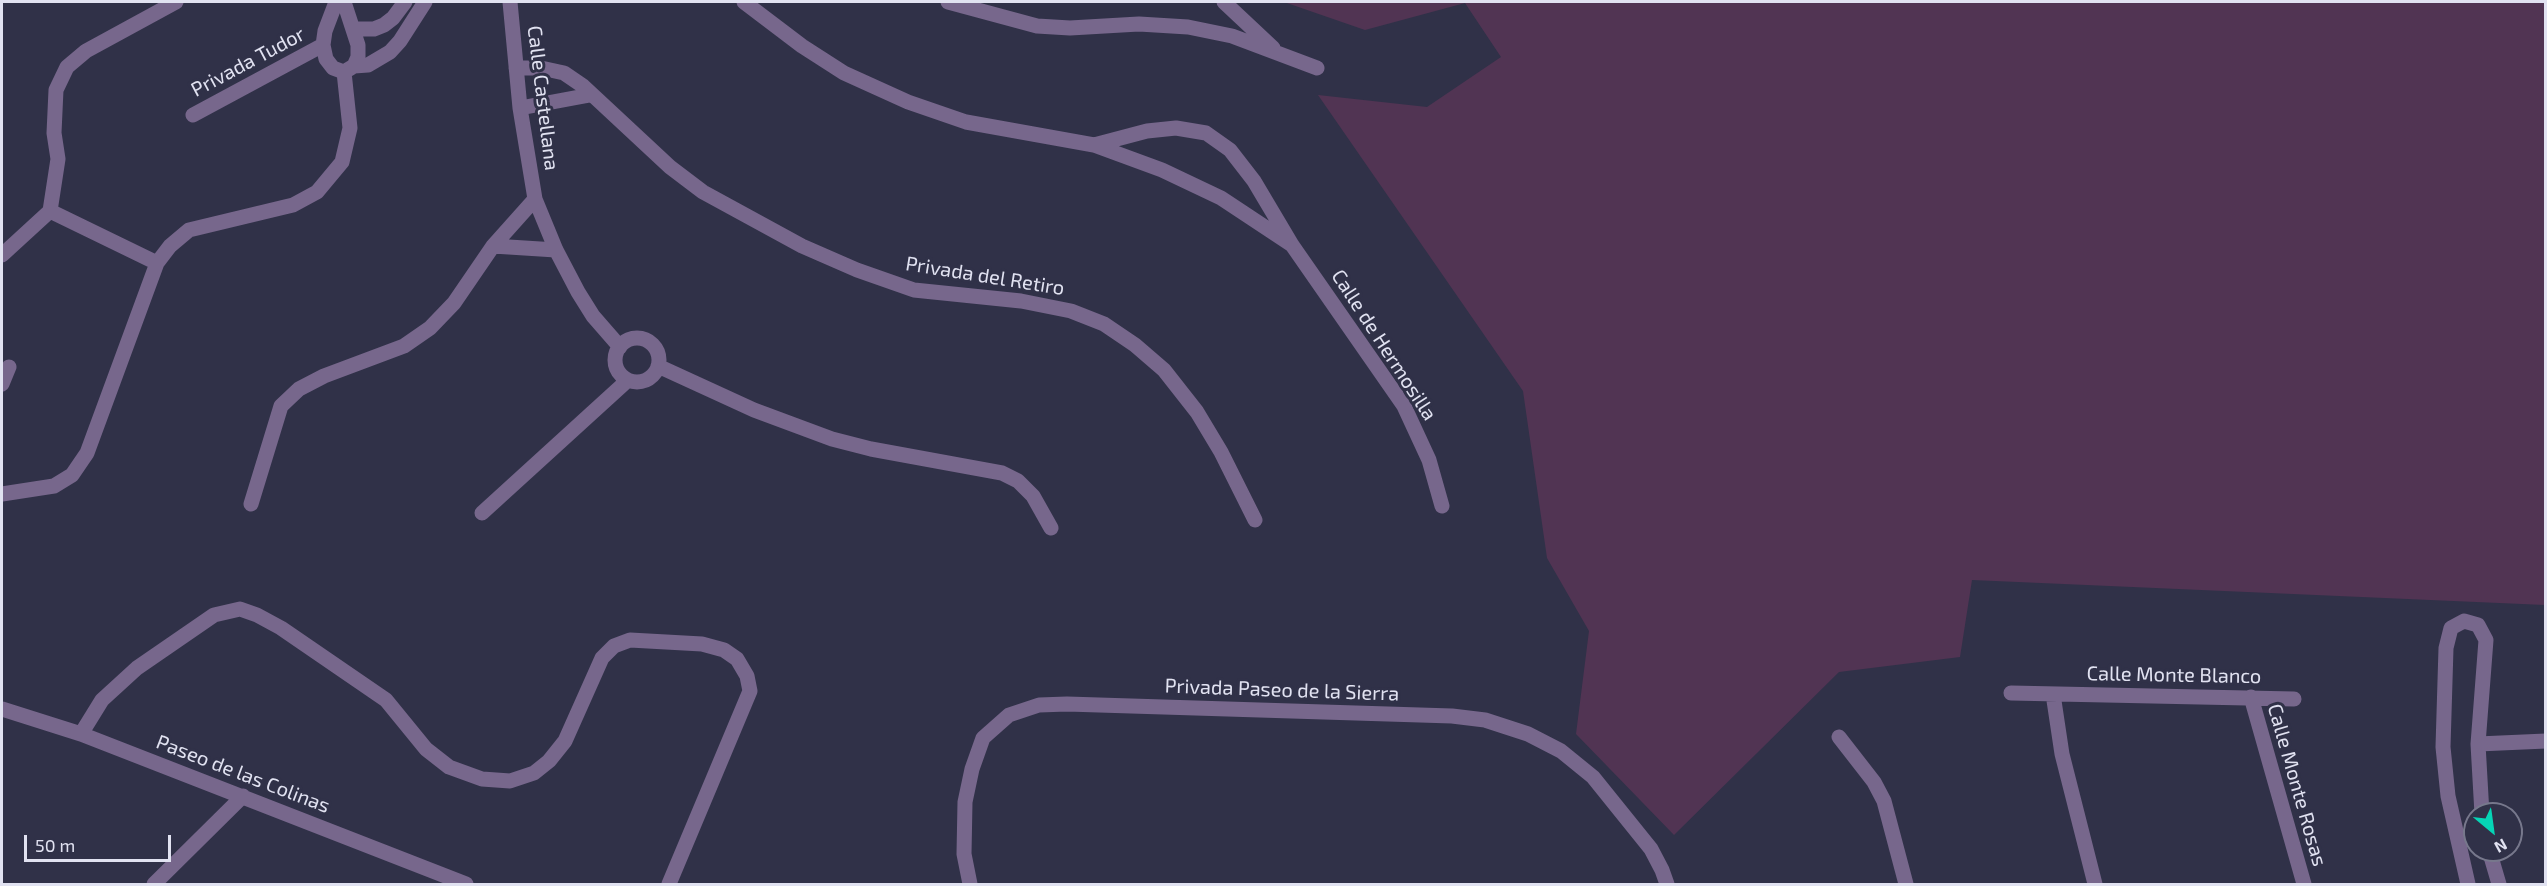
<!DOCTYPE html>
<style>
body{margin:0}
#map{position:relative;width:2547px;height:886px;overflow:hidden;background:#303148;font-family:"Exo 2",sans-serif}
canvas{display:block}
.frame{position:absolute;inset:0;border:3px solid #e1e2f1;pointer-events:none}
.north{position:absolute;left:2463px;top:802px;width:60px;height:60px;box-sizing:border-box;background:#303148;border:2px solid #77788c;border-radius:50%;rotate:151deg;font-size:16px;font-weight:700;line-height:24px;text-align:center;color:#e1e2f1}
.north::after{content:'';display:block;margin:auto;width:21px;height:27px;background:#06d5b6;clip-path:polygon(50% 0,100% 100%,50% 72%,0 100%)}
.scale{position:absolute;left:24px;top:835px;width:147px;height:27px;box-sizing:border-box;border:3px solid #e1e2f1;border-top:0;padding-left:8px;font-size:18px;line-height:21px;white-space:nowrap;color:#e1e2f1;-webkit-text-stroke:4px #303148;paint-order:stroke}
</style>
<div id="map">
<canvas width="2547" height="886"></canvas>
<div class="frame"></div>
<div class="north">N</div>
<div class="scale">50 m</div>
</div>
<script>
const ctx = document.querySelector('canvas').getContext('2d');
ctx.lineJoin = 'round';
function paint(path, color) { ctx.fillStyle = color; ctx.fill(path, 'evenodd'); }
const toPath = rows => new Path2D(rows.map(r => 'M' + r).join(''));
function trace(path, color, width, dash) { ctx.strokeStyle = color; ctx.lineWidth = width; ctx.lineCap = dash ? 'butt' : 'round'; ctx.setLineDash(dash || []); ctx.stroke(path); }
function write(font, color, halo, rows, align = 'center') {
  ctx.font = font + ' "Exo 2",sans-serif'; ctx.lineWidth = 6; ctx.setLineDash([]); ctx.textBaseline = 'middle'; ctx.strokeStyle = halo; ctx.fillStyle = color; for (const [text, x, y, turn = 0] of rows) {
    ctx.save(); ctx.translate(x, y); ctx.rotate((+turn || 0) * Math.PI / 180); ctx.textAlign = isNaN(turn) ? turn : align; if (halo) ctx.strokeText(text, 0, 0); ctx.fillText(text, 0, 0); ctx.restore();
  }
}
paint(toPath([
 [1284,2,2545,2,2545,605,1972,580,1960,657,1839,672,1674,835,1576,734,1589,631,1547,558,1523,391,1318,95,1427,107,1501,57,1465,3,1365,30]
]), '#513453');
trace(toPath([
 [336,2,325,31,323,45,326,59,333,68,344,72,354,66,358,57,358,45,344,2],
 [510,2,520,108,535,199,556,250,578,292,593,316,620,347],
 [744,2,802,46,844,73,908,102,966,122,1094,145,1162,170,1221,198,1292,245],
 [948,2,1037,26,1070,28,1139,24,1188,27,1232,36,1317,68],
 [1224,2,1273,48],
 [353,29,374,29,384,25,393,18,405,2],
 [354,66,368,65,390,52,400,41,425,2],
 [516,68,541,68,564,73,583,86,670,167,703,192,802,246,857,270,914,290,1021,301,1071,311,1104,324,1135,345,1164,370,1197,412,1221,452,1255,520],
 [520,108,590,95],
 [193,115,323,45],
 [1094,145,1147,131,1176,128,1206,133,1230,150,1254,181,1292,245,1404,406,1429,460,1442,506],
 [50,211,157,263],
 [493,246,556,250],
 [2,255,50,211,58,159,54,133,56,90,67,67,86,51,176,2],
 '615 360a22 22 0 1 1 44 0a22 22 0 1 1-44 0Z',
 [658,366,754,410,832,439,871,449,1002,473,1018,481,1033,496,1051,528],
 [2,384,9,367],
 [2,494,54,486,72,475,87,453,157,263,170,246,189,230,293,205,317,192,342,162,350,128,344,72],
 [251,504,281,406,299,389,324,376,404,346,430,328,454,303,493,246,535,199],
 [482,513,628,380],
 [2011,693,2294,699],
 [2053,694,2062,754,2095,884],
 [2251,697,2304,884],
 [2,709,81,734,466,884],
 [81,734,102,700,137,668,214,615,240,609,257,615,281,628,386,700,426,749,449,767,482,779,510,781,534,773,549,761,565,741,602,658,614,646,630,640,702,644,724,650,737,659,747,676,750,691,669,884],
 [1839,737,1874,782,1884,801,1906,884],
 [2478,744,2546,741],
 [2489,850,2499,884],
 [154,884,243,796],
 [970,884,964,854,965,802,972,769,983,738,1009,715,1039,705,1067,704,1452,716,1485,720,1528,734,1561,751,1593,777,1651,849,1662,870,1667,884],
 [2468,884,2448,796,2443,747,2446,648,2451,628,2464,621,2478,625,2486,640,2478,744,2482,814]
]), '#77678c', 15);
write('20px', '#e1e2f1', '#303148', [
 ["Privada Tudor",248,62,-28],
 ["Calle Castellana",543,98,83],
 ["Privada del Retiro",985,276,9],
 ["Calle de Hermosilla",1384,345,57],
 ["Calle Monte Blanco",2174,675,1],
 ["Privada Paseo de la Sierra",1282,690,2],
 ["Paseo de las Colinas",243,774,21],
 ["Calle Monte Rosas",2297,785,74]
]);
</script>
